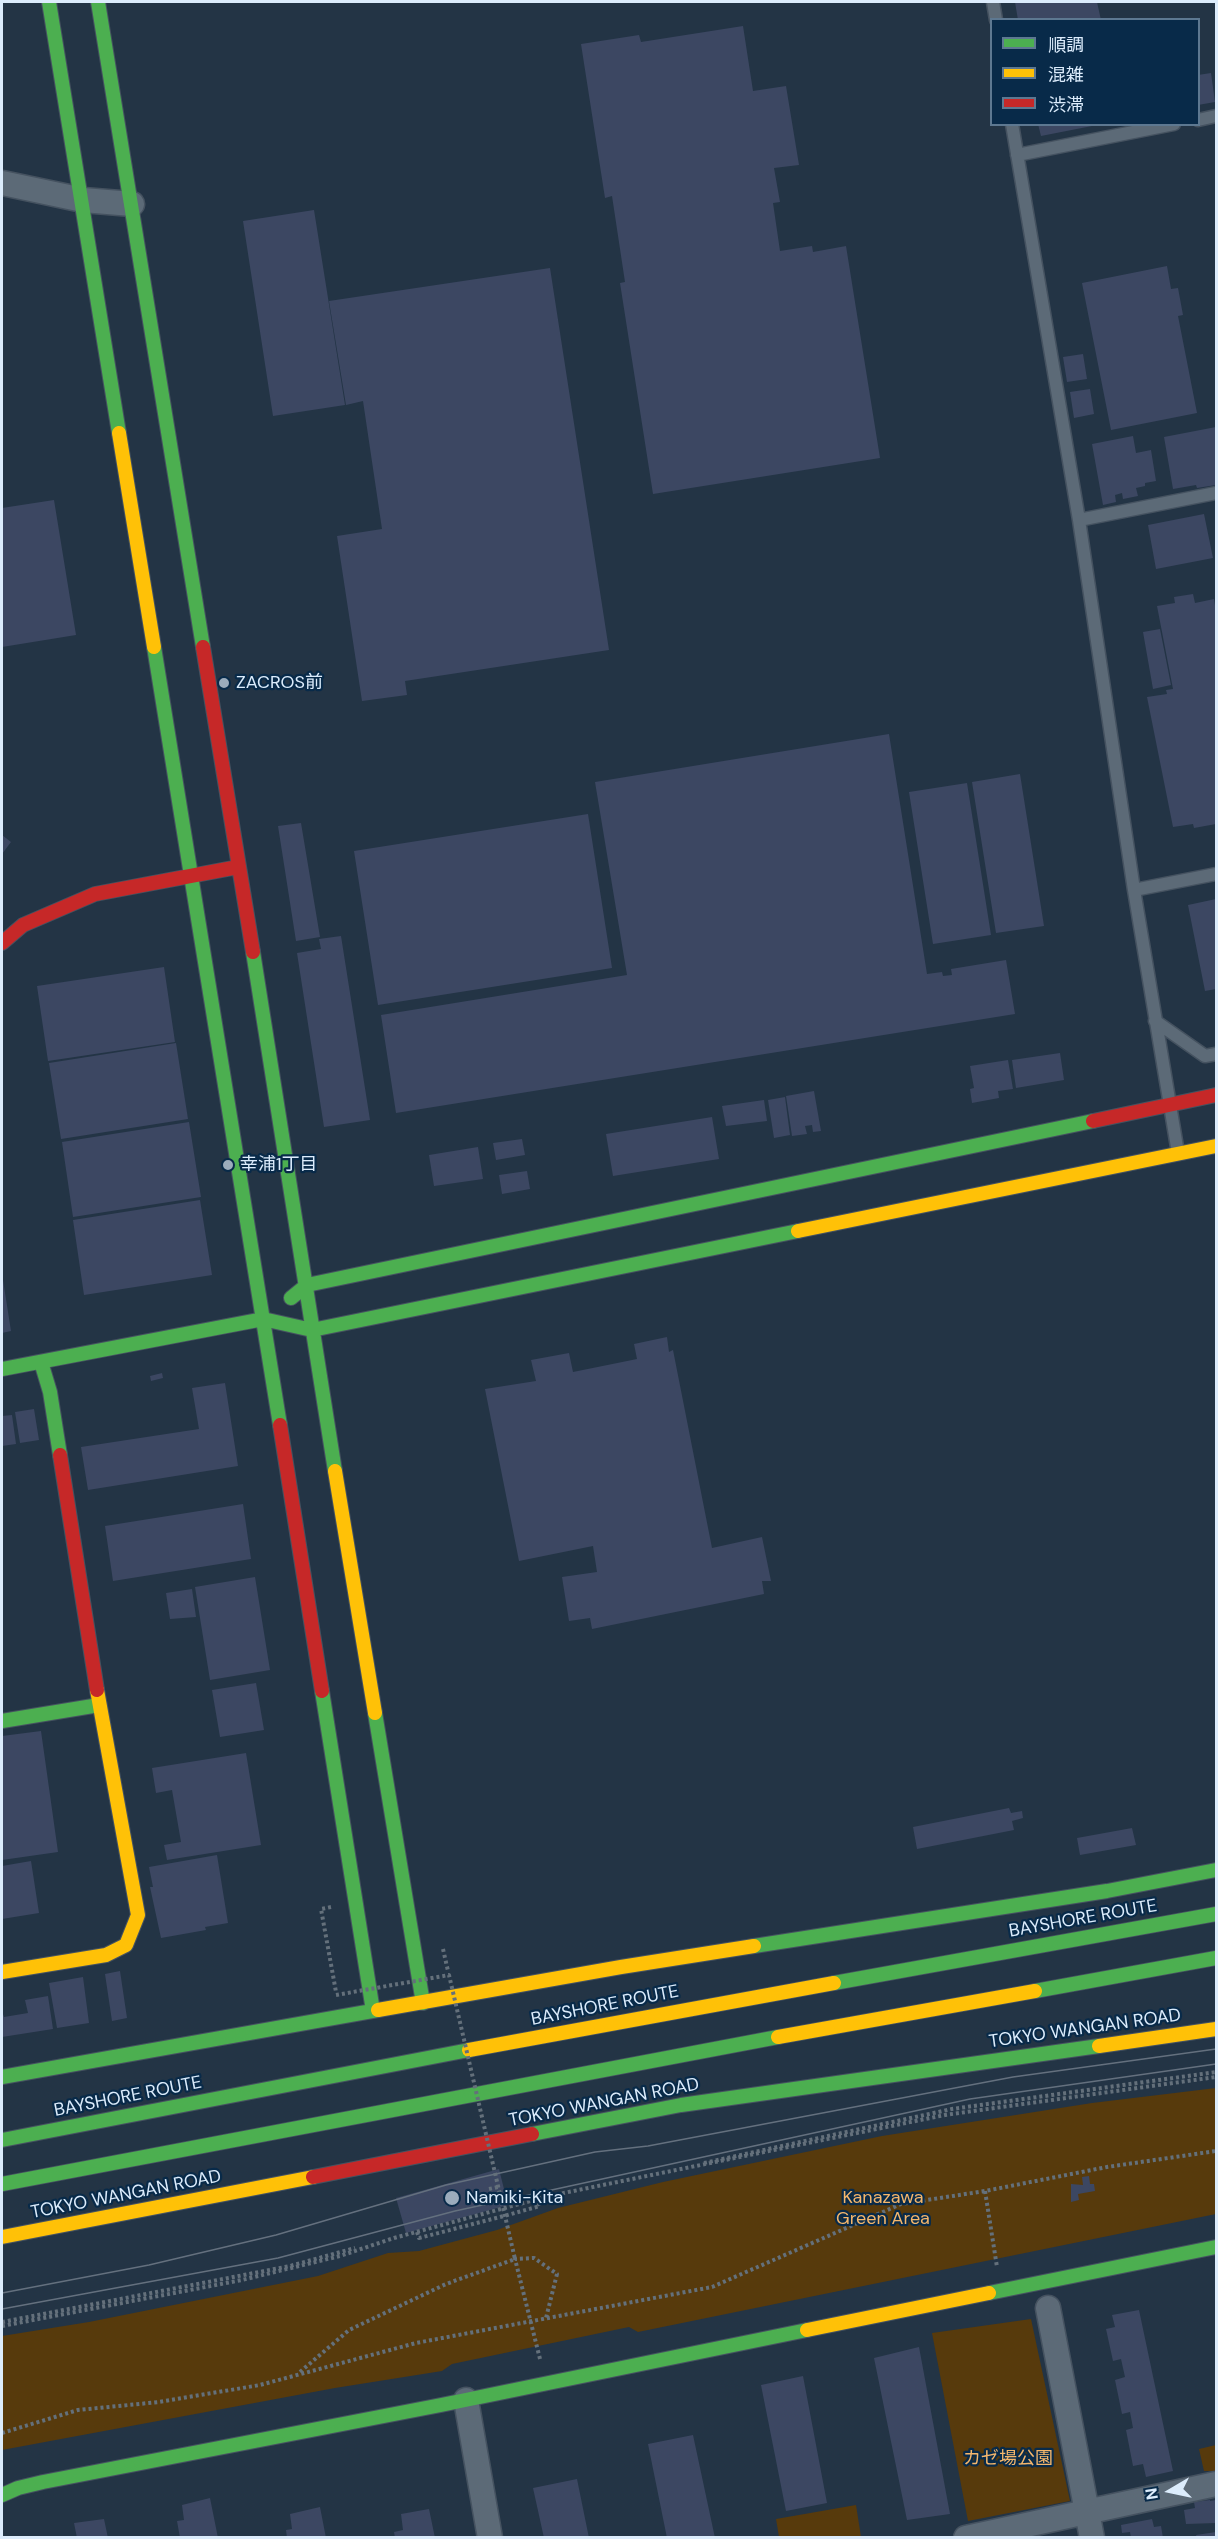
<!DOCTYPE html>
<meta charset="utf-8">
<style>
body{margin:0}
#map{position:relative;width:1218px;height:2539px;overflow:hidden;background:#233445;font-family:"DM Sans","Noto Sans JP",sans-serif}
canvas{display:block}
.frame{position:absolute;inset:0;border:3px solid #dcecfc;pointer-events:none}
.legend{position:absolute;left:990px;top:18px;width:210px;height:108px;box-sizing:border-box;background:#082a49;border:2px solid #5d7891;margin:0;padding:8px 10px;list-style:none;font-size:18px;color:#dcecfc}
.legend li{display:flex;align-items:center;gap:12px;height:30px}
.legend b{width:30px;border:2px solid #5d7891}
.north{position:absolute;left:1140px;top:2461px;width:60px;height:60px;-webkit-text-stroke:4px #082a49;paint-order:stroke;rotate:261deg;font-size:16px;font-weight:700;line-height:24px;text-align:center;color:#dcecfc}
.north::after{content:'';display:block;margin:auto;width:21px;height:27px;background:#dcecfc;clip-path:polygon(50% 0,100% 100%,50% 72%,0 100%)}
</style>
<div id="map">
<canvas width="1218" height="2539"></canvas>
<div class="frame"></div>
<ul class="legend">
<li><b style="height:8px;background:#4caf50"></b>順調</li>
<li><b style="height:8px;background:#ffc107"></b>混雑</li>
<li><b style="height:8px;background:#c62828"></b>渋滞</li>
</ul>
<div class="north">N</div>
</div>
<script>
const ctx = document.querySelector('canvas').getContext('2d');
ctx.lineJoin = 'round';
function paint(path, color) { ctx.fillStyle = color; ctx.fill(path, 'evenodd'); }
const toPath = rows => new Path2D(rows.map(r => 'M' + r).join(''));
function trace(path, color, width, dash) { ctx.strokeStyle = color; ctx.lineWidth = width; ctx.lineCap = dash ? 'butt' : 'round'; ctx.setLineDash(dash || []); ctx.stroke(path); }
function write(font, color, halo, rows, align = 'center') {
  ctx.font = font + ' "DM Sans","Noto Sans JP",sans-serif'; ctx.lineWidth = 4.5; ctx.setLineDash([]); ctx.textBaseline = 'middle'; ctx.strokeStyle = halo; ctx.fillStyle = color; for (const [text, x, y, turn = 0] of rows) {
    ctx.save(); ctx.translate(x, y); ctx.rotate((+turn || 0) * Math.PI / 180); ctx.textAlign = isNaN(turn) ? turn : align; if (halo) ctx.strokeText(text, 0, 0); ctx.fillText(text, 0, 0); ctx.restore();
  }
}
paint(toPath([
 [1216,2088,1216,2214,638,2332,629,2327,452,2364,442,2371,335,2388,2,2450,2,2336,89,2322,318,2276,388,2253,419,2251,497,2230,558,2208,663,2182,882,2136,1092,2103],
 [1031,2319,1070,2501,968,2521,932,2333],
 [1216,2445,1216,2471,1204,2471,1199,2449],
 [856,2505,861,2537,779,2537,776,2519]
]), '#573a0c');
paint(toPath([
 [1015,2,1097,2,1101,20,1018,20],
 [743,26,753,91,786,86,799,165,774,168,780,202,773,203,780,251,812,246,813,252,846,246,880,458,653,494,620,283,625,282,612,196,605,198,581,44,639,35,641,42],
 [1211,73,1215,102,1198,105,1198,75],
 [1038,124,1092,124,1092,126,1041,136],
 [314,210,345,405,273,416,243,221],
 [1167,266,1171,289,1178,288,1183,315,1178,316,1197,413,1111,430,1082,283],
 [550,268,609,650,405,681,407,695,362,701,337,536,382,529,363,401,346,405,329,301],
 [1083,354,1087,379,1067,382,1063,357],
 [1090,389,1094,414,1074,418,1070,392],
 [1216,427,1216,485,1197,488,1196,485,1173,489,1164,437],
 [1133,436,1136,453,1151,450,1156,481,1145,483,1145,486,1136,488,1138,496,1123,499,1122,493,1115,495,1116,502,1103,505,1092,444],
 [54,500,76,635,2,647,2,508],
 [1204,514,1213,558,1156,569,1148,525],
 [1193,594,1195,603,1214,599,1216,612,1216,824,1194,828,1193,824,1173,827,1147,697,1167,694,1166,690,1173,689,1157,606,1175,603,1174,597],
 [1160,629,1171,685,1153,689,1143,632],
 [889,734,927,974,942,972,943,976,952,975,951,969,1006,960,1015,1014,396,1113,381,1015,627,975,595,782],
 [1020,774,1044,926,996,933,972,782],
 [967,783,991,935,933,944,909,792],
 [588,814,612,968,378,1005,354,851],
 [301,823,320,937,296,941,278,826],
 [2,835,11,842,2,854],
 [1216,899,1216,989,1205,991,1188,905],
 [341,936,370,1120,324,1127,297,953,321,949,319,939],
 [164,967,175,1042,48,1061,37,986],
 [176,1043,188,1119,61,1139,49,1063],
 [1060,1053,1064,1080,1016,1088,1012,1060],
 [1008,1060,1013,1089,998,1091,999,1098,972,1103,970,1089,974,1088,970,1066],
 [814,1091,821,1131,813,1132,812,1125,805,1126,807,1134,792,1136,786,1096],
 [785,1097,790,1135,774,1138,768,1100],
 [764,1100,767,1121,726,1126,722,1106],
 [712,1117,719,1159,613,1176,606,1134],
 [189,1122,201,1197,73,1217,62,1142],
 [522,1139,525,1155,496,1160,493,1143],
 [478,1147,483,1179,434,1186,429,1155],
 [527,1171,530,1189,502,1194,499,1175],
 [200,1200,212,1275,84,1295,73,1220],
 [3,1280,11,1331,2,1333,2,1281],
 [667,1337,669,1352,673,1350,712,1548,762,1537,771,1581,762,1581,764,1594,592,1629,590,1618,569,1621,562,1577,597,1572,593,1546,519,1561,485,1389,536,1381,531,1360,569,1353,573,1372,637,1359,634,1344],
 [162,1373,163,1378,151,1381,150,1376],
 [225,1383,238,1466,88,1490,81,1447,199,1429,192,1388],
 [34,1409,39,1440,20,1443,15,1412],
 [12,1415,16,1444,2,1446,2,1416],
 [243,1504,251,1559,113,1581,105,1526],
 [255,1577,270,1670,210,1680,195,1587],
 [192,1589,196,1617,170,1619,166,1593],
 [256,1683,264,1730,220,1737,212,1690],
 [41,1731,58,1852,2,1860,2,1736],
 [246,1753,261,1845,167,1860,164,1845,181,1842,172,1790,156,1793,152,1768],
 [1009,1808,1011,1813,1022,1811,1023,1818,1012,1821,1014,1830,917,1849,913,1827],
 [1132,1828,1136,1845,1080,1855,1077,1838],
 [217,1855,228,1923,205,1927,206,1930,161,1938,150,1887,153,1887,149,1867],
 [31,1861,39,1913,2,1919,2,1866],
 [120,1971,127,2018,112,2021,105,1974],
 [83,1977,89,2023,57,2028,49,1983],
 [48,1996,53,2029,2,2037,2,2011,4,2017,28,2013,25,2000],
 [499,2169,508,2205,406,2233,396,2198],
 [1089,2176,1090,2184,1094,2184,1095,2191,1078,2194,1079,2200,1071,2202,1071,2184,1083,2185,1082,2177],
 [1139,2310,1173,2471,1146,2477,1143,2464,1133,2466,1126,2430,1133,2428,1130,2412,1122,2414,1115,2380,1125,2377,1121,2359,1113,2361,1106,2329,1115,2327,1112,2315],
 [919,2347,950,2514,907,2520,874,2358],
 [803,2376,827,2503,786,2511,761,2385],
 [693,2435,715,2538,667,2538,648,2444],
 [577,2479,589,2538,544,2538,533,2488],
 [210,2498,218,2538,180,2538,177,2521,184,2520,182,2505],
 [1210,2500,1210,2501,1216,2500,1216,2523,1186,2524,1184,2510,1195,2508,1194,2502],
 [320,2507,326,2538,287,2538,286,2530,292,2529,290,2514],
 [429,2509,435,2538,395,2538,394,2532,403,2530,401,2514],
 [104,2519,108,2538,77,2538,74,2523],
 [1152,2519,1154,2527,1161,2526,1163,2538,1131,2538,1130,2532,1122,2533,1121,2525],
 [1216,2532,1216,2538,1197,2538,1196,2535]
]), '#3c4762');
const lane = toPath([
 [993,2,996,20],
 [1198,120,1216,116],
 [1012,124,1079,520,1134,890,1178,1153],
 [1017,155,1174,124],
 [1079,520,1216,493],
 [1134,890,1216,874],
 [1155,1021,1205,1056,1216,1054]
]);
const street = toPath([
 [2,183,83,200,132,204],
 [1048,2308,1092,2538],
 [466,2400,490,2538],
 [966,2538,1216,2484]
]);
const fast = toPath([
 [49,2,119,433],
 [98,2,203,647],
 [154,647,280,1425],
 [253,952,335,1471],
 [291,1298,307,1285,1093,1121],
 [41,1362,50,1392,60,1455],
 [2,1369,263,1319,312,1330,798,1231],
 [322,1691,373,2011],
 [375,1713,423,2003],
 [2,1721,99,1705],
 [754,1946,1107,1891,1216,1870],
 [834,1983,1216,1914],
 [1035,1991,1216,1958],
 [2,2077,378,2010],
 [532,2134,681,2105,1099,2046],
 [2,2140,469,2050],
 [2,2184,778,2037],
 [989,2293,1216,2247],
 [2,2495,18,2488,43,2482,441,2405,807,2330]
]);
const slow = toPath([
 [119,433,154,647],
 [798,1231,1216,1146],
 [335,1471,375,1713],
 [2,1972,106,1955,126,1945,138,1915,97,1690],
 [378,2010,621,1967,754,1946],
 [778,2037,1035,1991],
 [1099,2046,1216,2029],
 [469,2050,834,1983],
 [2,2237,313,2177],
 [807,2330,989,2293]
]);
const jam = toPath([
 [203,647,253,952],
 [2,943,23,925,95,894,238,867],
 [1093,1121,1216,1095],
 [280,1425,322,1691],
 [60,1455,97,1690],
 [313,2177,532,2134]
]);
trace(lane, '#455260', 15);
trace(street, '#455260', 27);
trace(fast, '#455260', 16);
trace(slow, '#455260', 16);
trace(jam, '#455260', 16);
trace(toPath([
 [331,1907,321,1909,336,1992],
 [443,1949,448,1971],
 [704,2163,952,2109,1216,2072],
 [489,2189,498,2187],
 [985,2191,997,2267],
 [417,2232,419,2238,504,2216,540,2206,537,2200],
 [2,2322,290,2266,355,2248],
 [2,2326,242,2280,340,2256,394,2238,549,2196,945,2115,1216,2077],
 [540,2359,515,2259,534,2258,557,2274,546,2318],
 [300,2372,349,2330,446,2284,515,2259],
 [2,2433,78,2410,159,2402,260,2385,416,2343,712,2287,901,2204,985,2191,1107,2167,1216,2151]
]), '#64707b', 4, [3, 3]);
trace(lane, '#5c6a77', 12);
trace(street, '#5c6a77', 24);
trace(fast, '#4caf50', 14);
trace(slow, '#ffc107', 14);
trace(jam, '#c62828', 14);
trace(toPath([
 [2,2293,149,2265,276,2235,446,2185,595,2152,648,2146,1013,2077,1216,2049],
 [2,2309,278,2258,455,2211,970,2099,1216,2064]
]), '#64707e', 1.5);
trace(toPath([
 [336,1995,449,1975,515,2259]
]), '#64707b', 4, [3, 3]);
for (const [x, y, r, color] of [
 [224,683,6,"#9bacbc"],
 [228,1165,6,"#9bacbc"],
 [452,2198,8,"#9bacbc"]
]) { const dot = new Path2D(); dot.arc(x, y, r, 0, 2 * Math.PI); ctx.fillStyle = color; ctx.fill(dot); trace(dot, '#082a49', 2); }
write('18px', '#dcecfc', '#082a49', [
 ["ZACROS前",236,683],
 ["幸浦1丁目",240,1165],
 ["Namiki-Kita",466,2198]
], 'left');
write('18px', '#dcecfc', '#082a49', [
 ["BAYSHORE ROUTE",1083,1919,-10],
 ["BAYSHORE ROUTE",605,2006,-11],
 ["TOKYO WANGAN ROAD",1085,2029,-8],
 ["BAYSHORE ROUTE",128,2097,-11],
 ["TOKYO WANGAN ROAD",604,2103,-11],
 ["TOKYO WANGAN ROAD",126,2195,-11]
]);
write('18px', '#f5b76c', '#082a49', [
 ["Kanazawa",883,2198],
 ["Green Area",883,2219],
 ["カゼ場公園",1008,2459]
]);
</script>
